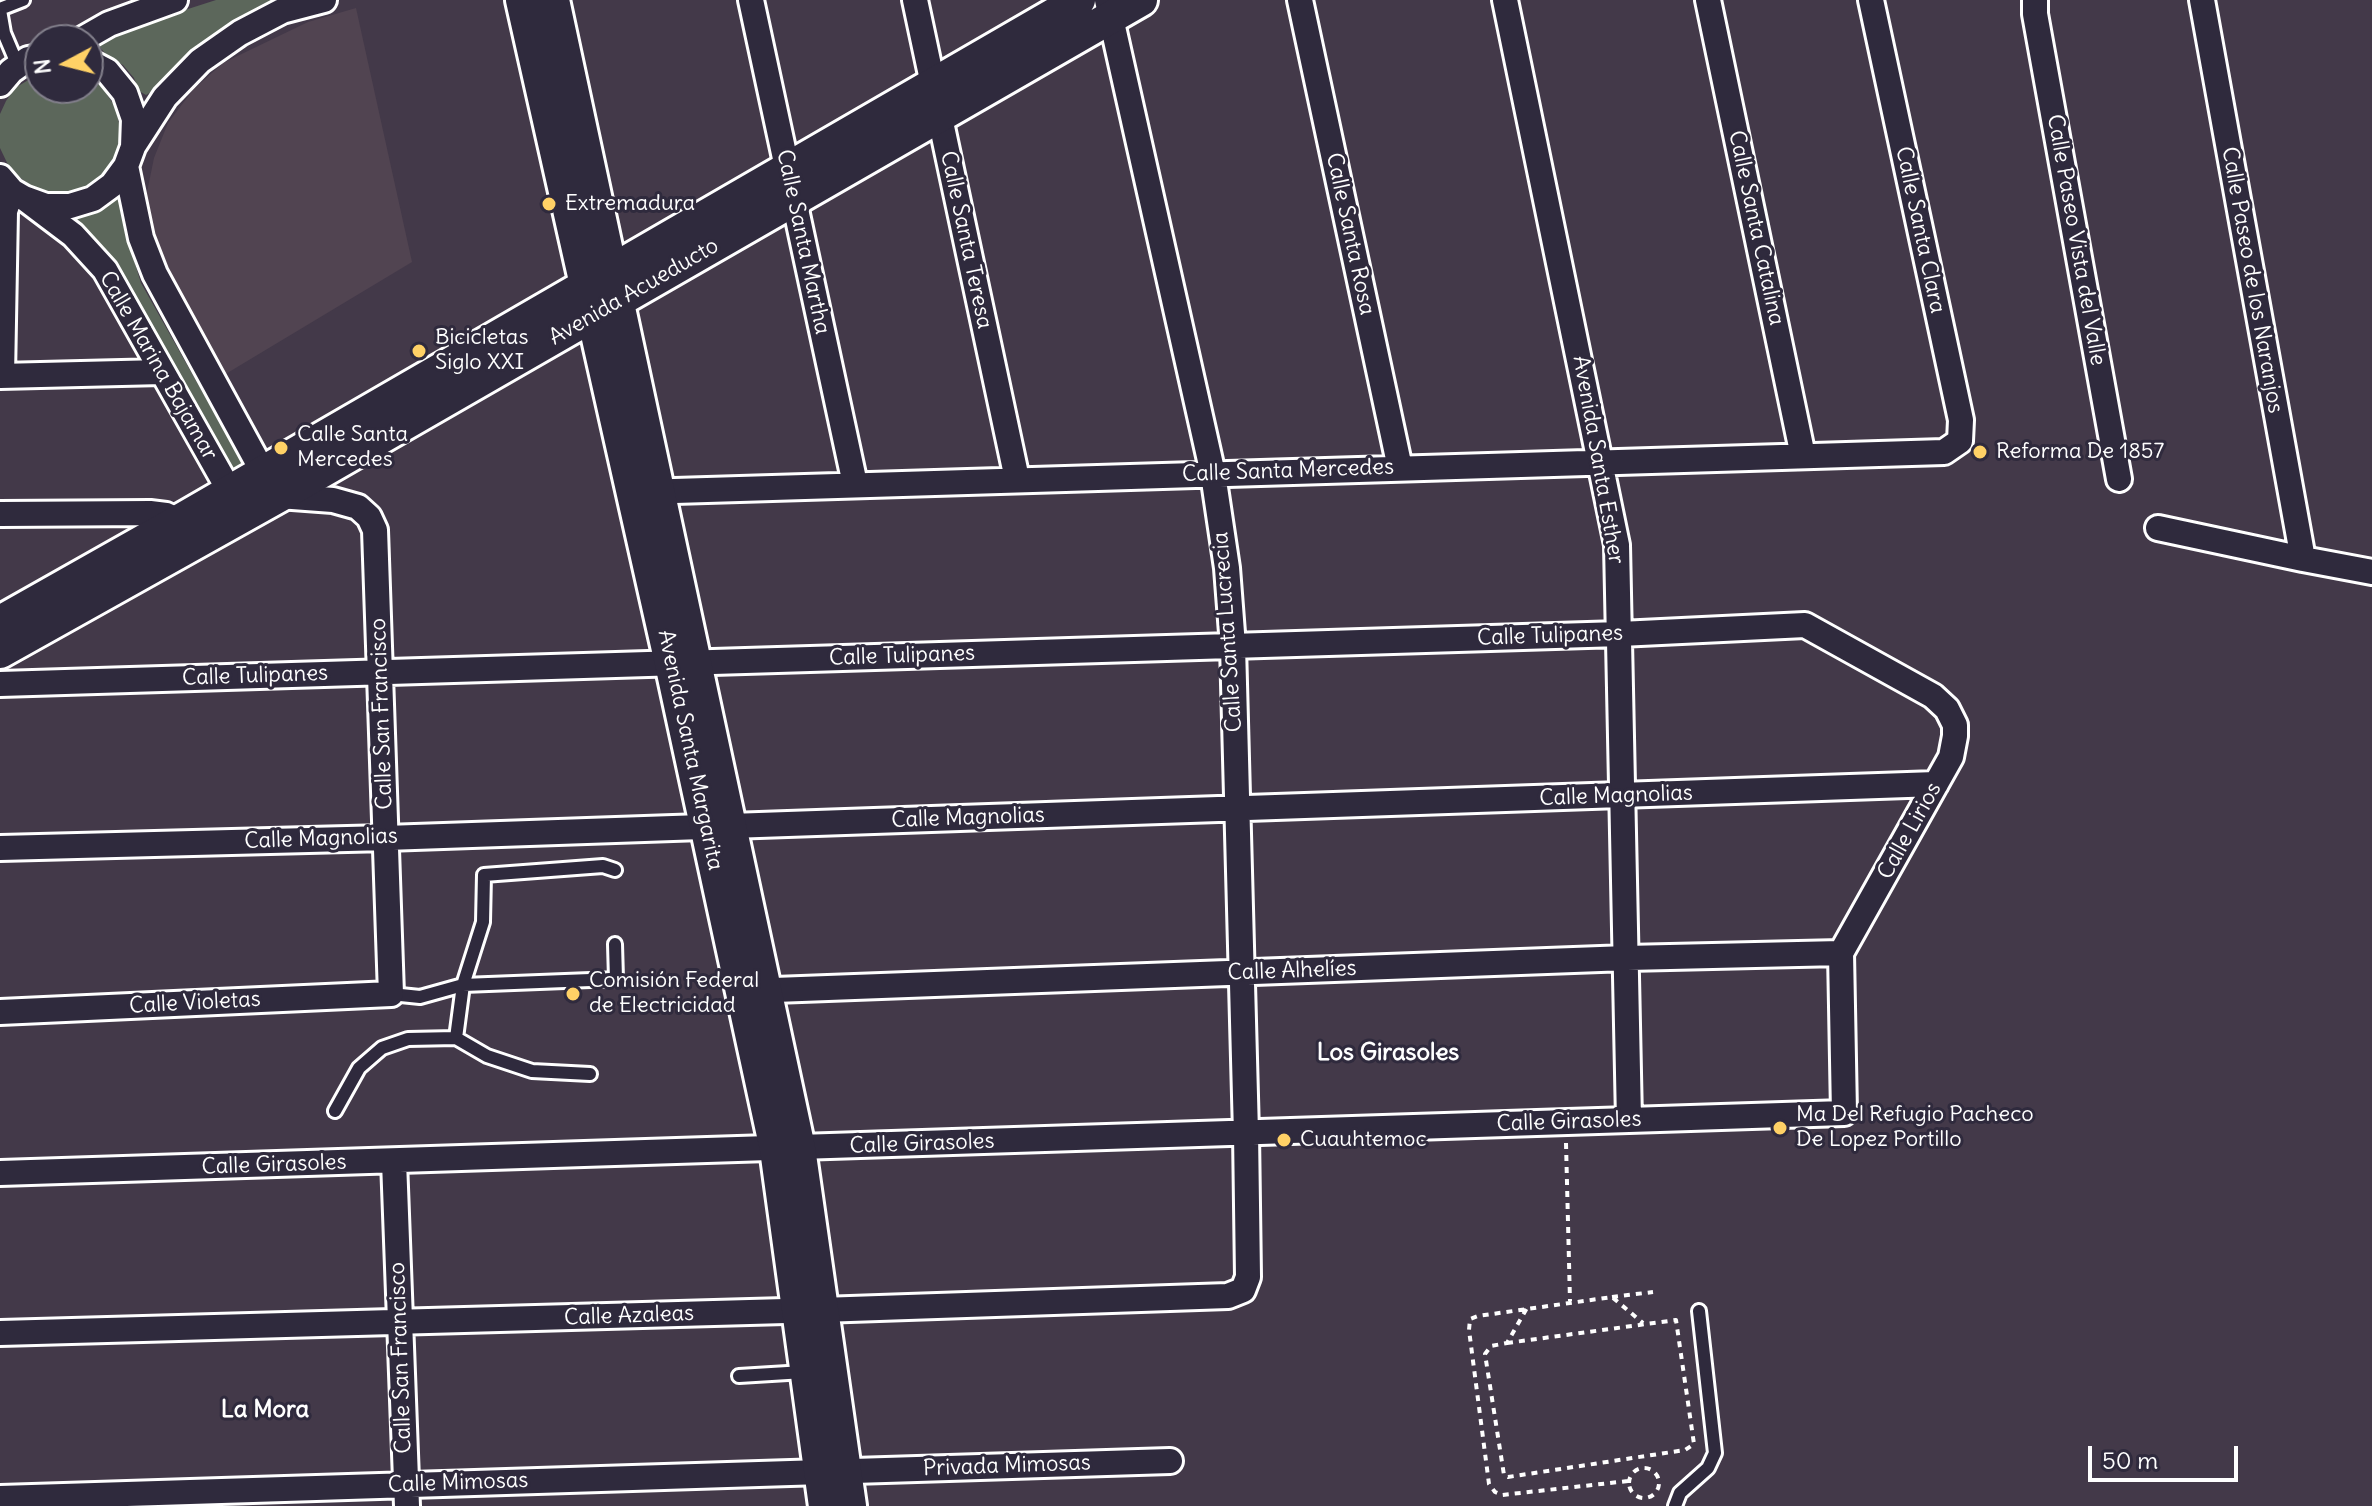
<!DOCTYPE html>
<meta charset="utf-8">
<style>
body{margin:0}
#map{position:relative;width:2372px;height:1506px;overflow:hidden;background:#433949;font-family:Delius,sans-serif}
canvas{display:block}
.north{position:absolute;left:24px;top:24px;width:80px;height:80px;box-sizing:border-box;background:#2f2a3d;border:2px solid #827f8b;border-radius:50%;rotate:263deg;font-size:22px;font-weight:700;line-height:32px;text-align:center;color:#fff}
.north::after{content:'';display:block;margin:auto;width:28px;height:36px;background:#ffd166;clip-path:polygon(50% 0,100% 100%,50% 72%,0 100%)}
.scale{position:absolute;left:2088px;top:1446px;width:150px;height:36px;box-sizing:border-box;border:4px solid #fff;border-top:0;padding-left:10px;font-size:24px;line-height:28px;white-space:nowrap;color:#fff;-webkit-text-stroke:6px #2f2a3d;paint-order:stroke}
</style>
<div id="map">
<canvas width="2372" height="1506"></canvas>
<div class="north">N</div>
<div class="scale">50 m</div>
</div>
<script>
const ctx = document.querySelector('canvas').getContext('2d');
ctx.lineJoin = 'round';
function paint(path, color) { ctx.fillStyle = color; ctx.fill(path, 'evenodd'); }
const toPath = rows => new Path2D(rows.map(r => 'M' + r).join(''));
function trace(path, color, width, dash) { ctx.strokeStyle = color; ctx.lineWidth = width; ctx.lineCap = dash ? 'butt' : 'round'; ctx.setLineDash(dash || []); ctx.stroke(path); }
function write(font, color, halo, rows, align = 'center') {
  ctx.font = font + ' Delius,sans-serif'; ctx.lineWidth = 6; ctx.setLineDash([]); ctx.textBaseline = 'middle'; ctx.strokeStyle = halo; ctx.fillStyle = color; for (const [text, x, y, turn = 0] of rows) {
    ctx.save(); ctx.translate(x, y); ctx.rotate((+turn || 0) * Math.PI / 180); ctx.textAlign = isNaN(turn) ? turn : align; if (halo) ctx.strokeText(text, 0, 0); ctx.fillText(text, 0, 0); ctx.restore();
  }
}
paint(toPath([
 [356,8,412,262,219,378,185,313,151,238,146,197,154,158,168,123,193,90,223,63,308,22]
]), '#514451');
paint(toPath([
 [216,0,291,0,275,4,203,43,158,88,146,95,139,91,134,78,123,65,108,57,99,46,101,37],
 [40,73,40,88,88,88,88,77,102,87,116,108,121,133,115,158,100,178,78,191,63,194,34,188,11,171,0,148,0,114,6,101,15,88],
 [122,180,129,244,141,283,244,466,231,474,51,211]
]), '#5c675b');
const lane = toPath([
 [0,9,23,0],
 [0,10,4,33,18,66],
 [391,994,420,997,463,985,616,979,615,944],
 [456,1038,463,985,483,922,484,875,603,866,615,870],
 [335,1111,359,1068,382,1048,408,1039,456,1038,487,1056,532,1071,590,1074],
 [739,1376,804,1372],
 [1675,1506,1680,1493,1708,1468,1715,1453,1699,1311]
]);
const street = toPath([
 [751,0,855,484],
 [915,0,1017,479],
 [1300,0,1400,468],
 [1505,0,1617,545,1629,1120],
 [1708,0,1803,456],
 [2035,0,2035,14,2119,479],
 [2202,0,2303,559],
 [81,40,109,24,175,0],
 [0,84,11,71,28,59,40,57],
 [134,145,165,97,200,61,240,33,282,11,324,0],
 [0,177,12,191,24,198,46,206,70,206,93,199,112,185,126,166,133,147,134,119,125,93,107,71,88,61],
 [24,198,73,235,105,270,237,504],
 [0,376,162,372],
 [2,376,5,211,12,191],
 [642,492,1944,452,1960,441,1961,420,1871,0],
 [0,514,150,513,166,515,179,521,186,530],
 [2158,528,2303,559,2372,572],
 [0,684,1620,634,1805,625,1933,696,1947,709,1955,725,1955,736,1951,757,1841,953,1844,1113,0,1173],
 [0,848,386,838,1936,784],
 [748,991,1627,958,1841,953],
 [0,1012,391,994,375,530,369,517,358,507,333,500,279,496,263,472,155,274,141,238,126,166],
 [394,1161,407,1506],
 [0,1333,821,1310,1228,1296,1243,1290,1248,1277,1246,1133,1233,646,1227,568,1213,474,1107,0],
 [0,1498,1170,1461]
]);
const secondary = toPath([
 [522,0,671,663,776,1149,825,1506],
 [553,0,799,1148,850,1506],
 [0,622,179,521,1079,0],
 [0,652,279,496,1141,0]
]);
trace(lane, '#fff', 18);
trace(street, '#fff', 30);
trace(secondary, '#fff', 38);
trace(toPath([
 [1566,1143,1570,1301],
 [1612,1297,1653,1292],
 [1507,1343,1676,1320,1694,1444,1685,1450,1508,1477,1504,1475,1485,1354,1491,1346,1507,1343,1527,1308],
 '1629 1483a15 15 0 1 1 30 0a15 15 0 1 1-30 0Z',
 [1628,1481,1502,1495,1495,1492,1489,1484,1469,1330,1470,1319,1478,1316,1612,1297,1643,1323]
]), '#fff', 4, [6, 6]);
trace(lane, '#2f2a3d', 12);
trace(street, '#2f2a3d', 24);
trace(secondary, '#2f2a3d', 32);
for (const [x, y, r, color] of [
 [549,204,8,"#ffd166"],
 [419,351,8,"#ffd166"],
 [281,448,8,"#ffd166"],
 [1980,452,8,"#ffd166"],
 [573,994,8,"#ffd166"],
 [1780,1128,8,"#ffd166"],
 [1284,1140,8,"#ffd166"]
]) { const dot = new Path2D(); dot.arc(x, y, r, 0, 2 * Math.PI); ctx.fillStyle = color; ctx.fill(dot); trace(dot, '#2f2a3d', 3); }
write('22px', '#fff', '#2f2a3d', [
 ["Extremadura",565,204],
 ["Bicicletas",435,338],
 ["Siglo XXI",435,363],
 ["Calle Santa",297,435],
 ["Mercedes",297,460],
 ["Reforma De 1857",1996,452],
 ["Comisión Federal",589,981],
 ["de Electricidad",589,1006],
 ["Ma Del Refugio Pacheco",1796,1115],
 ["De Lopez Portillo",1796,1140],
 ["Cuauhtemoc",1300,1140]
], 'left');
write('22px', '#fff', '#2f2a3d', [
 ["Calle Santa Catalina",1756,228,78],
 ["Calle Santa Clara",1920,230,78],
 ["Calle Santa Rosa",1350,234,78],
 ["Calle Santa Teresa",966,240,78],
 ["Calle Paseo Vista del Valle",2076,240,80],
 ["Calle Santa Martha",803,242,78],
 ["Calle Paseo de los Naranjos",2252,280,80],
 ["Avenida Acueducto",634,292,-30],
 ["Calle Marina Bajamar",158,366,60],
 ["Avenida Santa Esther",1598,460,80],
 ["Calle Santa Mercedes",1288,471,-2],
 ["Calle Santa Lucrecia",1228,632,-94],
 ["Calle Tulipanes",1550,636,-2],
 ["Calle Tulipanes",902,656,-2],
 ["Calle Tulipanes",255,676,-2],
 ["Calle San Francisco",382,714,-92],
 ["Avenida Santa Margarita",690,750,78],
 ["Calle Magnolias",1616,796,-2],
 ["Calle Magnolias",968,818,-2],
 ["Calle Lirios",1910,831,-61],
 ["Calle Magnolias",321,839,-2],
 ["Calle Alhelíes",1292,971,-2],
 ["Calle Violetas",195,1003,-3],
 ["Calle Girasoles",1569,1122,-2],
 ["Calle Girasoles",922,1144,-2],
 ["Calle Girasoles",274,1165,-2],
 ["Calle Azaleas",629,1316,-2],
 ["Calle San Francisco",401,1358,-92],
 ["Privada Mimosas",1007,1466,-2],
 ["Calle Mimosas",458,1483,-2]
]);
write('bold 24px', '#fff', '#2f2a3d', [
 ["Los Girasoles",1388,1053],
 ["La Mora",265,1410]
]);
</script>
